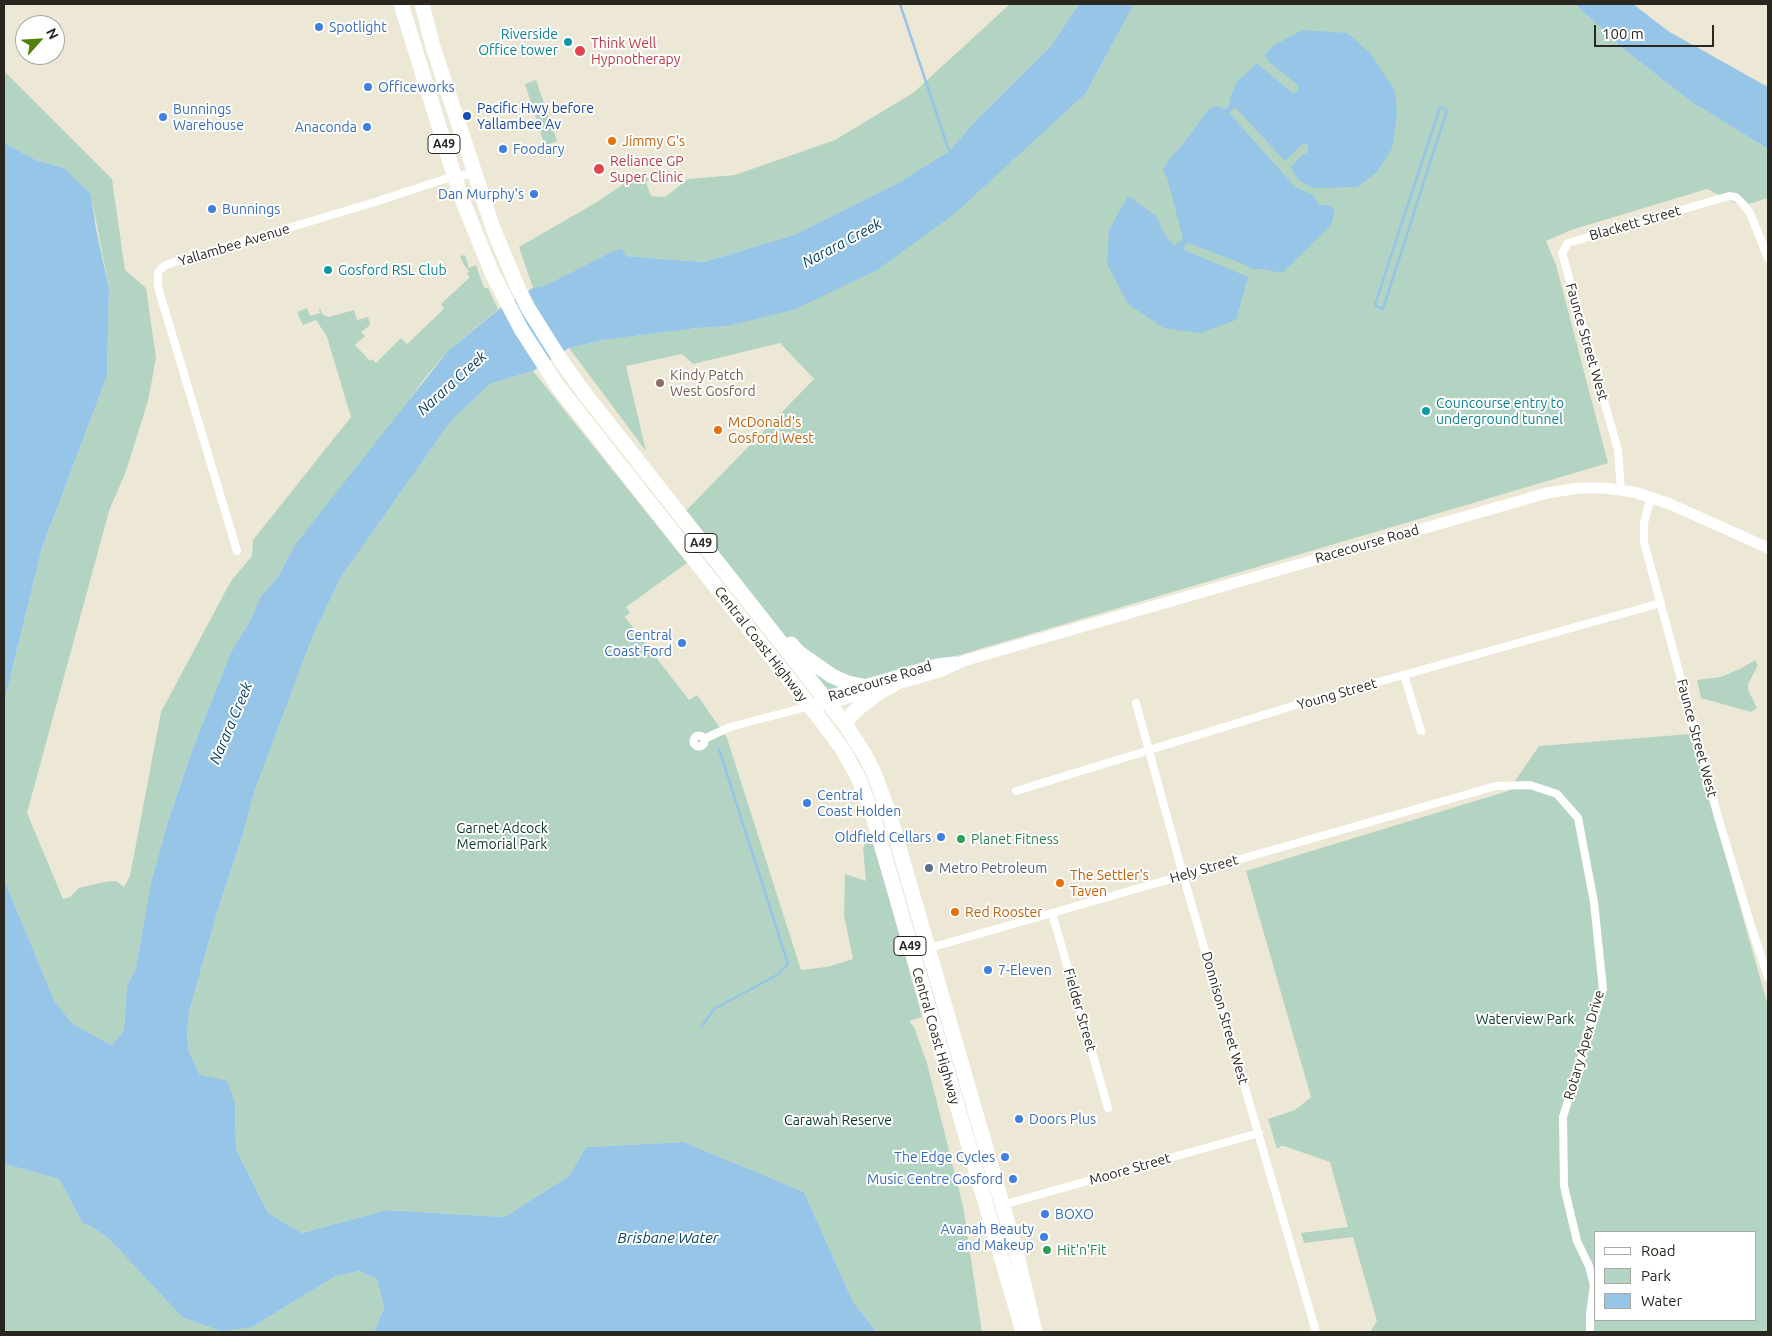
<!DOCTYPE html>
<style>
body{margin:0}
#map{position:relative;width:1772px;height:1336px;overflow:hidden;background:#ece8d5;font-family:Ubuntu,sans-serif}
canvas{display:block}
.frame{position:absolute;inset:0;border:5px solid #292720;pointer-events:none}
.legend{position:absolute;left:1594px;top:1231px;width:162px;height:90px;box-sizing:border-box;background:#fff;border:1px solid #a9a9a6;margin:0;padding:6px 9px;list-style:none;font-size:15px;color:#292720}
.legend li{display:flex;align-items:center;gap:10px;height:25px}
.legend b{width:25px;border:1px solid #a9a9a6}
.north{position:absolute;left:15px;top:15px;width:50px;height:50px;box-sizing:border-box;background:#fff;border:1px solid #a9a9a6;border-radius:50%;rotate:64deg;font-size:14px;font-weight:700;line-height:20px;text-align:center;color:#292720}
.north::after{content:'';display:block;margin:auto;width:18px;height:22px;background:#51800b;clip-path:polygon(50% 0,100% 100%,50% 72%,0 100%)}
.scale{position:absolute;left:1594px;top:25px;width:120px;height:22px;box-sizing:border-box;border:2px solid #292720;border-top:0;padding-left:6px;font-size:15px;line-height:18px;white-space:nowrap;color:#292720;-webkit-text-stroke:4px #fff;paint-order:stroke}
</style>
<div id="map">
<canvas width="1772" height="1336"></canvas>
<div class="frame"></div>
<ul class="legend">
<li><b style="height:6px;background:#fff"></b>Road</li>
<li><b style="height:14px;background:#b3d4c3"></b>Park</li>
<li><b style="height:14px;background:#96c5e7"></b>Water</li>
</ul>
<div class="north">N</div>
<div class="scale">100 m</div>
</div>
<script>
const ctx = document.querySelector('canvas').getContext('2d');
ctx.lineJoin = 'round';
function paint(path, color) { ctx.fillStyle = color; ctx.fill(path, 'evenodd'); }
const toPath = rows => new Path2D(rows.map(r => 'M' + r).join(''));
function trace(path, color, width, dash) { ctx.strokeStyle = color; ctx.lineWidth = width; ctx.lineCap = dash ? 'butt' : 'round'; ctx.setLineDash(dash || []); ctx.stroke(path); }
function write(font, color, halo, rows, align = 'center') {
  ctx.font = font + ' Ubuntu,sans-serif'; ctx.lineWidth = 4; ctx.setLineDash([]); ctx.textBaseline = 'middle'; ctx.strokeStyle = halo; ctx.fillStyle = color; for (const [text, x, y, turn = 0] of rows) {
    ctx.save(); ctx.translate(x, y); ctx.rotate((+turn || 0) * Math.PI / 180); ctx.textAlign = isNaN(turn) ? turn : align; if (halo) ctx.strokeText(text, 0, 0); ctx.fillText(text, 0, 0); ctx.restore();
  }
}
paint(toPath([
 [1010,4,1079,4,1050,47,980,116,949,151,900,182,794,235,704,262,626,256,613,251,544,286,533,288,519,247,597,202,629,180,651,177,646,183,651,196,665,197,688,179,735,175,835,140,913,93],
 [1134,4,1575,4,1627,52,1693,103,1768,149,1768,198,1742,206,1707,189,1571,230,1546,241,1556,265,1608,463,828,694,682,515,814,379,780,343,693,364,682,354,626,366,646,451,569,348,603,340,698,328,727,326,1086,93],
 [4,71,112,179,125,270,146,288,156,358,148,401,126,471,109,511,27,813,63,899,70,897,79,888,104,882,116,881,124,887,130,876,161,712,231,581,252,556,253,540,351,417,327,337,316,320,303,325,297,312,307,308,310,316,320,313,319,309,320,308,322,314,329,317,354,310,357,320,368,317,370,323,369,326,361,332,365,336,355,345,370,361,372,359,376,363,401,338,407,344,444,309,441,304,470,277,467,274,469,271,464,265,460,256,465,255,469,268,476,265,484,288,488,288,498,309,447,352,428,374,374,447,294,546,278,577,260,597,251,619,231,652,193,748,168,821,151,882,136,967,127,986,124,1030,112,1045,73,1024,54,1000,4,879,4,703,42,548,107,376,109,289,91,194,64,168,36,160,4,143],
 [536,80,557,141,545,146,525,84],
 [533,371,687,563,626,607,630,613,625,617,689,700,697,695,727,738,801,970,827,967,853,959,844,916,845,874,866,881,863,848,866,842,873,840,922,1017,909,1021,914,1027,927,1063,963,1206,982,1332,877,1332,853,1302,804,1192,684,1142,586,1147,569,1176,504,1217,386,1210,302,1233,268,1213,236,1149,235,1103,200,1075,189,1052,187,1036,189,1012,217,913,243,834,255,790,312,638,341,577,451,421,490,384],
 [1755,660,1758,665,1748,684,1748,690,1757,708,1751,712,1701,698,1697,680,1721,677,1742,668],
 [1691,734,1768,1006,1768,1332,1370,1332,1377,1321,1353,1237,1304,1243,1301,1233,1348,1227,1330,1162,1284,1146,1281,1146,1277,1149,1268,1119,1295,1110,1311,1097,1246,871,1508,791,1539,746],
 [1596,1232,1756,1232,1756,1320,1596,1320],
 [8,1165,59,1179,83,1224,90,1226,108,1238,182,1317,252,1327,336,1276,359,1271,377,1279,384,1308,374,1332,4,1332,4,1166]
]), '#b3d4c3');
paint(toPath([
 [1079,4,1134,4,1086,93,953,215,877,270,796,309,727,326,698,328,603,340,569,348,533,371,490,384,451,421,341,577,312,638,255,790,243,834,217,913,189,1012,187,1036,189,1052,200,1075,227,1081,235,1103,236,1149,268,1213,302,1233,386,1210,504,1217,569,1176,586,1147,684,1142,804,1192,853,1302,877,1332,374,1332,384,1308,377,1279,359,1271,336,1276,252,1327,221,1331,182,1317,108,1238,90,1226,83,1224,59,1179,8,1165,4,1166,4,879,54,1000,73,1024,112,1045,124,1030,127,986,136,967,151,882,168,821,193,748,231,652,251,619,260,597,278,577,294,546,447,352,499,309,533,288,544,286,613,251,622,249,626,256,704,262,794,235,900,182,949,151,980,116,1050,47],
 [1575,4,1633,4,1668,31,1768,87,1768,149,1693,103,1627,52],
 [1303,30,1347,33,1370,53,1395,91,1397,114,1392,149,1376,173,1357,187,1313,188,1298,180,1291,167,1300,157,1308,152,1308,146,1306,144,1302,144,1285,161,1235,107,1229,113,1295,187,1313,195,1319,205,1330,205,1335,211,1331,225,1282,273,1263,269,1251,269,1246,265,1188,243,1182,249,1248,277,1236,320,1200,333,1164,328,1128,304,1107,264,1109,230,1128,196,1156,216,1168,240,1175,245,1183,239,1167,177,1163,171,1168,161,1184,143,1208,110,1216,106,1225,109,1231,103,1229,100,1237,82,1257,63,1292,93,1297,93,1298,85,1268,61,1265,54,1276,44],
 [4,143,36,160,64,168,91,194,96,229,109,289,107,376,42,548,4,703]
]), '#96c5e7');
trace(toPath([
 [900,4,950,154],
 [1440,107,1447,110,1383,309,1375,305,1440,107],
 [702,1026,714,1009,777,975,788,964,719,749]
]), '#96c5e7', 2.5);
trace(toPath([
 [1621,490,1618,450,1562,253,1568,243,1729,196,1736,197,1744,205,1750,213,1768,258],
 [1651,496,1644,523,1644,542,1718,817,1752,929,1768,977],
 [237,551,158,287,158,272,164,266,172,263,375,202,454,176,475,174],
 [1404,675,1421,731],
 [1136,703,1183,875,1316,1332],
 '693.5 741a5.5 5.5 0 1 1 11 0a5.5 5.5 0 1 1-11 0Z',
 [704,739,730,727,810,706],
 [1016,791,1296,705,1661,603],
 [1052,913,1108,1108],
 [926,949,1496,786,1530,785,1557,794,1578,818,1594,902,1603,989,1563,1117,1564,1186,1577,1241,1589,1266,1594,1285,1590,1314,1590,1332],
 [1002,1205,1259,1133]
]), '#fff', 8);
trace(toPath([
 [818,701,840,692,937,664,954,662],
 [823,705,940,672,963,661,1547,493,1579,488,1604,488,1634,492,1670,504,1768,548]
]), '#fff', 11);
trace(toPath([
 [401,4,461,197,492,273,521,329,559,388,821,720,843,750,858,777,872,813,1023,1332],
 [422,4,433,47,494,231,518,288,528,308,562,362,585,394,845,724,865,755,874,773,889,813,985,1145,1017,1255,1035,1332],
 [791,644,799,653,832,676,848,683,863,686],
 [845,724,853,713,861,706,878,693,893,685]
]), '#fff', 15);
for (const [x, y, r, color] of [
 [319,27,5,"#3f7fe0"],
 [568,42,5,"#0f9aa8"],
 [580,51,6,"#e0444e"],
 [368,87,5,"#3f7fe0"],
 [467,116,5,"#1a4fb4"],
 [163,117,5,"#3f7fe0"],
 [367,127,5,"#3f7fe0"],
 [612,141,5,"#e8710a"],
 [503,149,5,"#3f7fe0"],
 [599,169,6,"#e0444e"],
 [534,194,5,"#3f7fe0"],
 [212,209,5,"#3f7fe0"],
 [328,270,5,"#0f9aa8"],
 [660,383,5,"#8d6e63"],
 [1426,411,5,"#0f9aa8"],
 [718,430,5,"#e8710a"],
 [682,643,5,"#3f7fe0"],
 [807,803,5,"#3f7fe0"],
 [941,837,5,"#3f7fe0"],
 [961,839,5,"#2e9e5b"],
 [929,868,5,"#5c6f8a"],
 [1060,883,5,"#e8710a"],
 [955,912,5,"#e8710a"],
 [988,970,5,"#3f7fe0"],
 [1019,1119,5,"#3f7fe0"],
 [1005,1157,5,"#3f7fe0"],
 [1013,1179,5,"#3f7fe0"],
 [1045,1214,5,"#3f7fe0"],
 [1044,1237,5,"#3f7fe0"],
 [1047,1250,5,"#2e9e5b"]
]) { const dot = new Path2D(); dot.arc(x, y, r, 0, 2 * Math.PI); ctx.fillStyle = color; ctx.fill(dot); trace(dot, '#fff', 2); }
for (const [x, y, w] of [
 [444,144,32],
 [701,543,32],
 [910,946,32]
]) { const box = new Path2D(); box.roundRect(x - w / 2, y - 9.5, w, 19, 4); ctx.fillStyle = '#fff'; ctx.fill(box); trace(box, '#292720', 1); }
write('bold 12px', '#292720', null, [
 ["A49",444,144],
 ["A49",701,543],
 ["A49",910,946]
]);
write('14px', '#366cbe', '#fff', [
 ["Spotlight",329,27],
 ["Officeworks",378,87],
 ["Bunnings",173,109],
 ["Warehouse",173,125],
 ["Anaconda",357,127,"right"],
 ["Foodary",513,149],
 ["Dan Murphy's",524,194,"right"],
 ["Bunnings",222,209],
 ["Central",672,635,"right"],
 ["Coast Ford",672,651,"right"],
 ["Central",817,795],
 ["Coast Holden",817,811],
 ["Oldfield Cellars",931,837,"right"],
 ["7-Eleven",998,970],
 ["Doors Plus",1029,1119],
 ["The Edge Cycles",995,1157,"right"],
 ["Music Centre Gosford",1003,1179,"right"],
 ["BOXO",1055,1214],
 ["Avanah Beauty",1034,1229,"right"],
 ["and Makeup",1034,1245,"right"]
], 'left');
write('14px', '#0d838f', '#fff', [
 ["Riverside",558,34,"right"],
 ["Office tower",558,50,"right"],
 ["Gosford RSL Club",338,270],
 ["Councourse entry to",1436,403],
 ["underground tunnel",1436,419]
], 'left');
write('14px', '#be3a42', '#fff', [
 ["Think Well",591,43],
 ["Hypnotherapy",591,59],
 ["Reliance GP",610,161],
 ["Super Clinic",610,177]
], 'left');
write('14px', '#164399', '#fff', [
 ["Pacific Hwy before",477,108],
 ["Yallambee Av",477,124]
], 'left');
write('14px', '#c56008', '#fff', [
 ["Jimmy G's",622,141],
 ["McDonald's",728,422],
 ["Gosford West",728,438],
 ["The Settler's",1070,875],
 ["Taven",1070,891],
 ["Red Rooster",965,912]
], 'left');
write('14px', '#292720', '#fff', [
 ["Blackett Street",1635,223,-16],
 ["Yallambee Avenue",234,245,-17],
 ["Faunce Street West",1587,342,74],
 ["Racecourse Road",1367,544,-16],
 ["Central Coast Highway",761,644,52],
 ["Racecourse Road",880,681,-17],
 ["Young Street",1337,694,-16],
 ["Faunce Street West",1697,738,75],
 ["Hely Street",1204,869,-16],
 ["Fielder Street",1080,1010,74],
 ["Donnison Street West",1225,1018,74],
 ["Central Coast Highway",936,1036,74],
 ["Rotary Apex Drive",1584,1045,-74],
 ["Moore Street",1130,1169,-16]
]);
write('14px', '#785e54', '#fff', [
 ["Kindy Patch",670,375],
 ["West Gosford",670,391]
], 'left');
write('14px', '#093826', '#fff', [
 ["Garnet Adcock",502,828],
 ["Memorial Park",502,844],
 ["Waterview Park",1525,1019],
 ["Carawah Reserve",838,1120]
]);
write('14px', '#27864d', '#fff', [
 ["Planet Fitness",971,839],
 ["Hit'n'Fit",1057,1250]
], 'left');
write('14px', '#4e5e75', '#fff', [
 ["Metro Petroleum",939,868]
], 'left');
write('italic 15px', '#054263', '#fff', [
 ["Narara Creek",842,243,-28],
 ["Narara Creek",452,383,-42],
 ["Narara Creek",231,723,-67],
 ["Brisbane Water",668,1238]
]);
</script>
